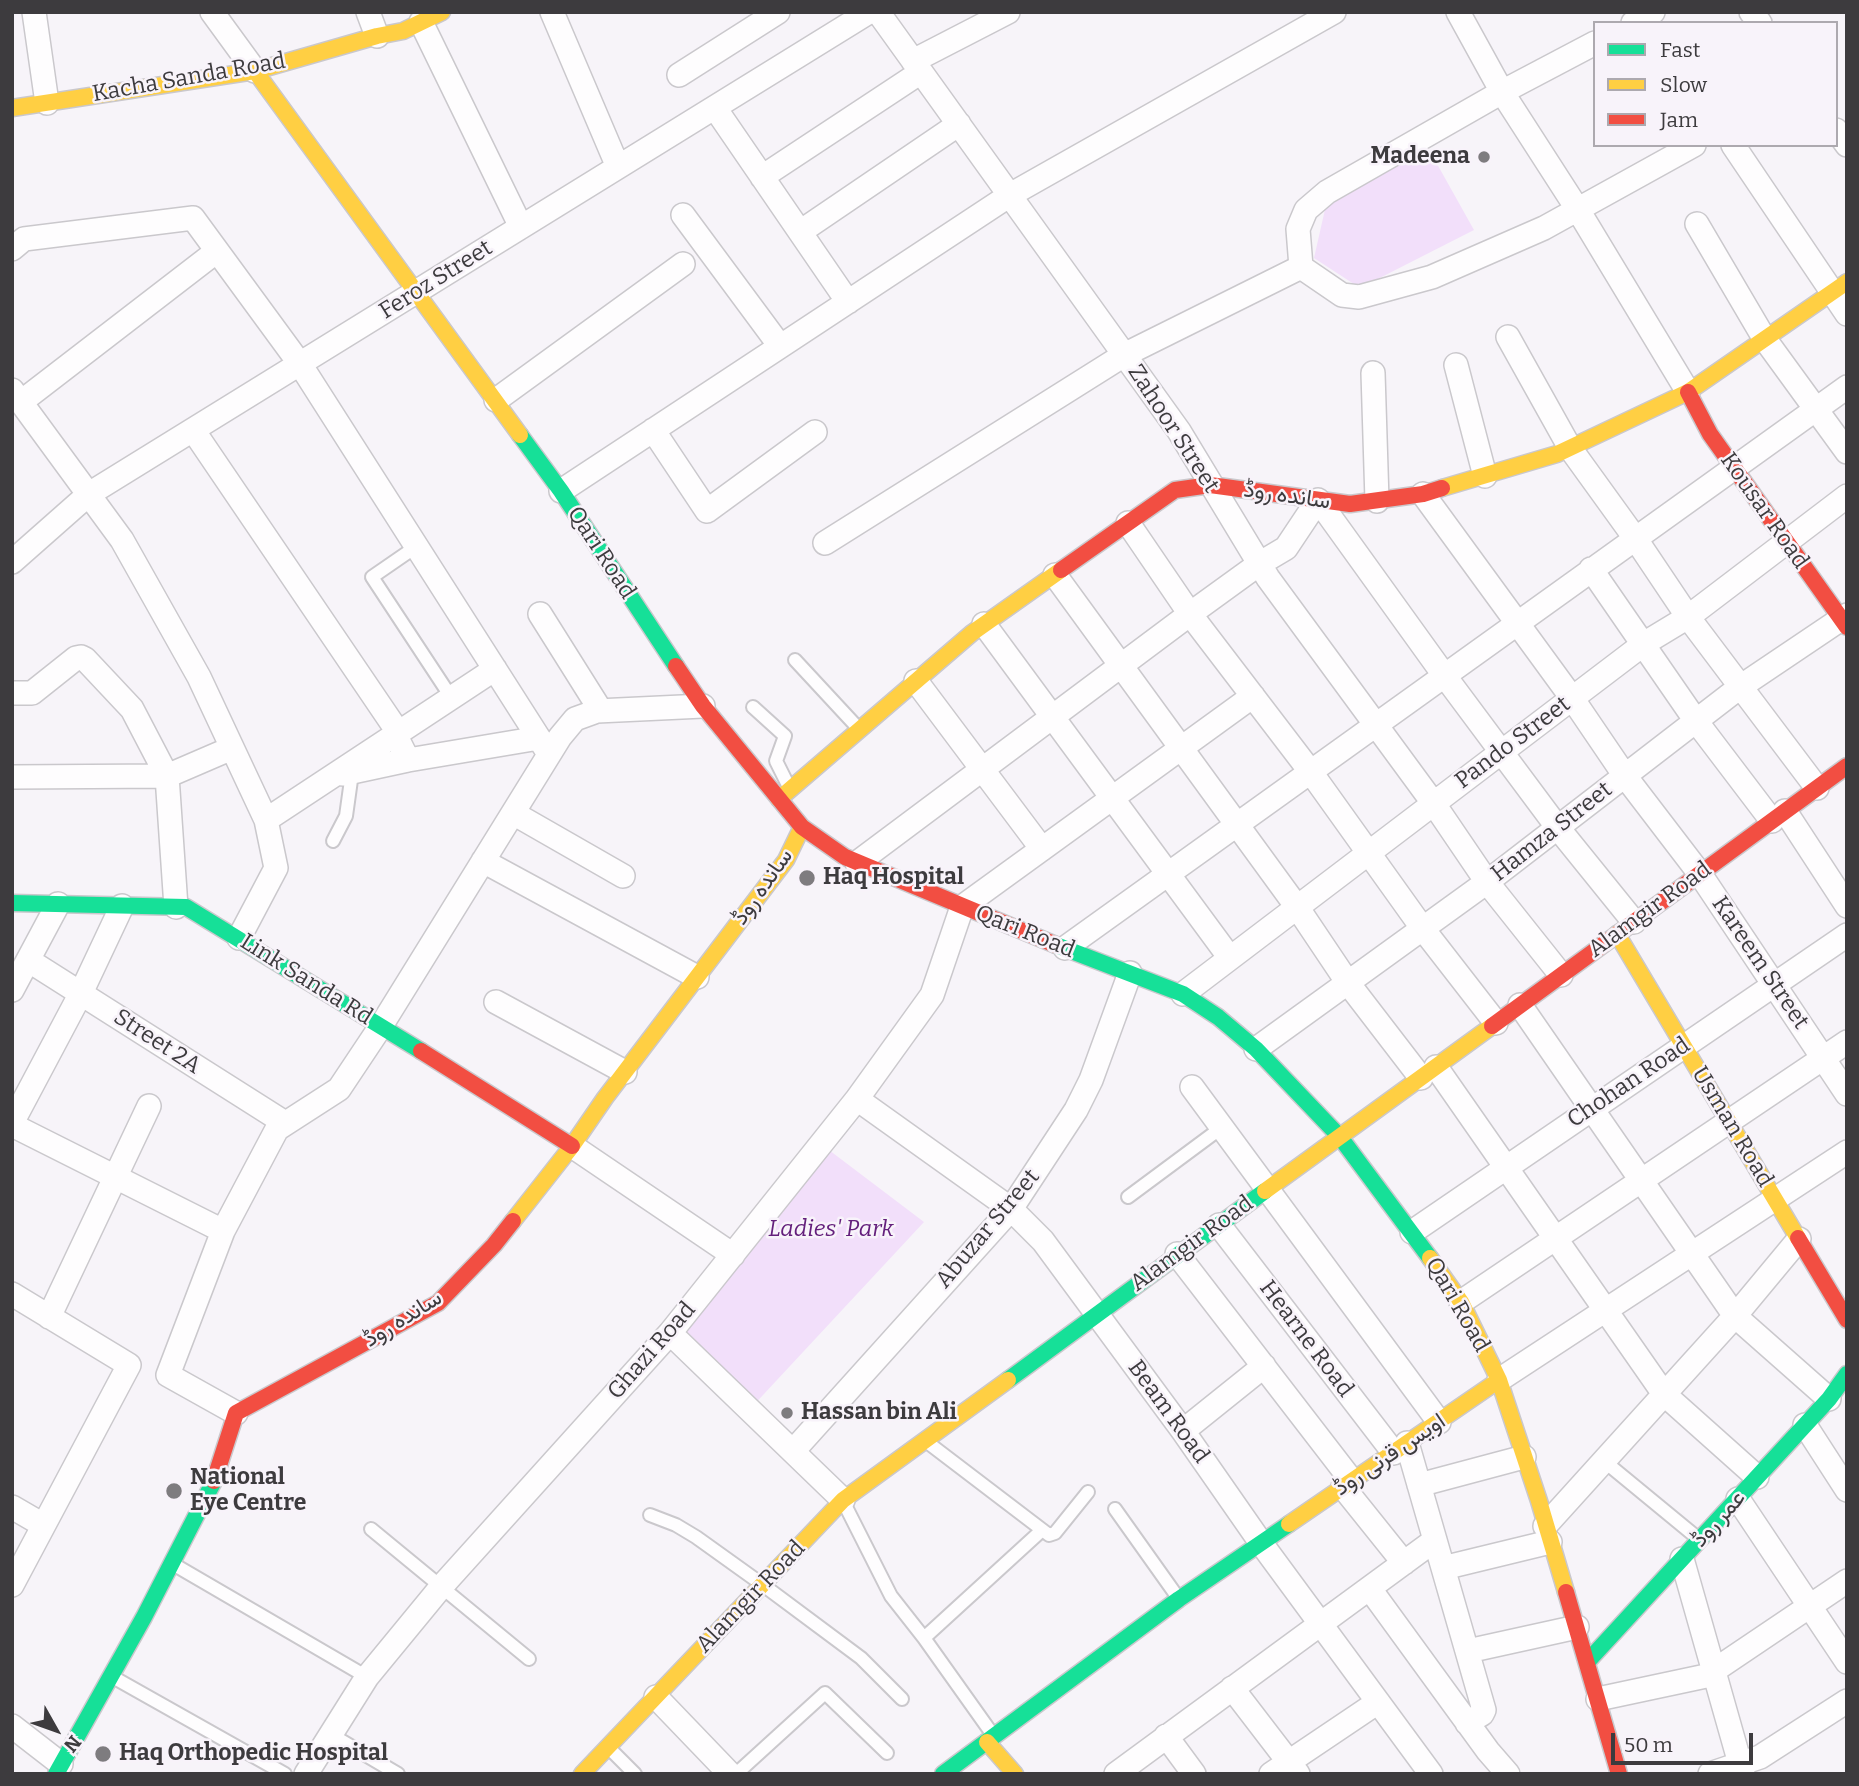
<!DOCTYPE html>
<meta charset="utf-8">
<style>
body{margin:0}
#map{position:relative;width:1859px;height:1786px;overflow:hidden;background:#f7f4f9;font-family:Bitter,serif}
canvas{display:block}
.frame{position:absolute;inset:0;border:14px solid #3d3b3e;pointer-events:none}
.legend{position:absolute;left:1593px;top:21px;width:245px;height:126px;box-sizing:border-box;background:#f8f3fa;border:2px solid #ada9af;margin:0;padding:9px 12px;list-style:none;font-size:21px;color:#3d3b3e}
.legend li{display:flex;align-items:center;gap:14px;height:35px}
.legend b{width:35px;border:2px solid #ada9af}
.north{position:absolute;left:21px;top:1695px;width:70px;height:70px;-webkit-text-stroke:5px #f8f3fa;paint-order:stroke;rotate:130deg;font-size:19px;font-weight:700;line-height:28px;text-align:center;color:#3d3b3e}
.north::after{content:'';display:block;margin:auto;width:24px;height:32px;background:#3d3b3e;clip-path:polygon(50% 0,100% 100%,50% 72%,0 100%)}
.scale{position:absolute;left:1611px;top:1733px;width:142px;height:32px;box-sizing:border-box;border:4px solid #3d3b3e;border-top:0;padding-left:9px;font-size:21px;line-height:24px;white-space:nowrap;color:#3d3b3e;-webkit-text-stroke:5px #f8f3fa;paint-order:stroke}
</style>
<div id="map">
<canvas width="1859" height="1786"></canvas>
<div class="frame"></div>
<ul class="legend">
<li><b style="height:9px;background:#16e098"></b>Fast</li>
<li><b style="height:9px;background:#ffcf43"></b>Slow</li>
<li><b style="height:9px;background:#f24e42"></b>Jam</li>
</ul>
<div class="north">N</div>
<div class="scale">50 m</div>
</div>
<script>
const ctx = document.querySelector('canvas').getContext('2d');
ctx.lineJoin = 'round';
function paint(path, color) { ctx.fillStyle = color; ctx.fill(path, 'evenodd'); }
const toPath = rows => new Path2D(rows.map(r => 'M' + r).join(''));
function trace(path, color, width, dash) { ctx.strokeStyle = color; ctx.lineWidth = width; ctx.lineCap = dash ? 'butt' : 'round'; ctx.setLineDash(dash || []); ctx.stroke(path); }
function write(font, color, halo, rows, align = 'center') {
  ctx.font = font + ' Bitter,Vazirmatn,serif'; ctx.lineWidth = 5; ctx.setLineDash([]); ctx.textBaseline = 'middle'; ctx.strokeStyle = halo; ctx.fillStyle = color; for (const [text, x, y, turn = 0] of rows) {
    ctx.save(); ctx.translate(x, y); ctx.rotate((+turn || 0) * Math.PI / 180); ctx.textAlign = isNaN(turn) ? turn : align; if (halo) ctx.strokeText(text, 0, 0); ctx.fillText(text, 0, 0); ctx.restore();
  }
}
paint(toPath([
 [1427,146,1474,230,1360,288,1314,258,1326,205],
 [821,1144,924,1222,750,1409,670,1333]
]), '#f2dffa');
const lane = toPath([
 [417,546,372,577,451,697],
 [795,660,859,729],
 [753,707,785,736,776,761,790,789],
 [333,841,346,816,352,773],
 [1128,1197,1221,1128],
 [927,1442,1049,1535,1055,1533,1088,1492],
 [1604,1461,1700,1540],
 [843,1501,891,1596,924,1638,993,1735],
 [1115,1509,1179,1599],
 [650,1515,676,1525,696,1537,763,1585,861,1658,902,1699],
 [371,1529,529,1659],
 [173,1564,367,1677],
 [924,1638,1041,1531],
 [111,1676,285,1774],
 [330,1734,398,1774],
 [608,1747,635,1774],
 [736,1774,825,1693,887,1753]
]);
const street = toPath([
 [34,12,47,103],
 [212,12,255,71],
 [368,12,377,36],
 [552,12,618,167],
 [878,12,1179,431,1268,578,1434,804,1487,882,1561,975],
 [1458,12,1502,92,1578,210,1688,392],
 [1751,12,1760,23],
 [421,22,521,227],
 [1633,23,1653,12],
 [913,61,1008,12],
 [679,75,778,12],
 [715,108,848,302],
 [1836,130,1847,145],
 [1733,145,1847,314],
 [762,177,921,72],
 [683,215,780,346],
 [1697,224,1764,338,1847,452],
 [800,232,959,124],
 [12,249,24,239,193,218,300,364,549,754],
 [1301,267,1298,229,1306,210,1327,192,1502,92,1595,43],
 [1508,337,1570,448,1635,538,1688,617,1817,788],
 [1456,365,1485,476],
 [1373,373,1377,501],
 [12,390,122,540,199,677,266,820,276,868,239,938],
 [496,400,683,264],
 [21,402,217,251],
 [193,430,398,732],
 [653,430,707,511,815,432],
 [561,491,1010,195,1334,12],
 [1423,494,1572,698,1625,776,1700,874,1847,1094],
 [1128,523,1190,614,1310,771,1423,929,1496,1023],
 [825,543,1124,355,1301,267,1342,295,1359,297,1432,277,1544,228,1694,145],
 [12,562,89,494,869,12],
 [1591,569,1696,721,1772,821],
 [1055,575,1297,907,1348,983,1421,1078],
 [540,614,601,711],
 [984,624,1230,958],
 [916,681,1042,849],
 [12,693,32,693,76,658,81,657,85,659,132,709,167,776,232,748],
 [395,734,408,760,539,738],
 [343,774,408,760],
 [12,777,167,776,176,907],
 [1785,811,1847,906],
 [513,813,623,876],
 [266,820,495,669],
 [483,861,697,977],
 [857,863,1190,614,1259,564,1286,548,1318,500,1444,675,1558,828,1634,922],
 [1065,948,1847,387],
 [28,960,285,1123],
 [12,990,58,904],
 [1183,994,1645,643,1688,617,1847,496],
 [496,1002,625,1072],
 [1520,1005,1735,1316,1829,1399],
 [1256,1049,1487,882,1740,687,1847,615],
 [1436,1067,1664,1394,1757,1477],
 [1192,1087,1439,1422],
 [857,1099,1011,1209,1043,1241,1183,1431,1261,1543,1431,1774],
 [12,1123,81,993,122,906],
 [12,1125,223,1231],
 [572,1146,733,1255],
 [1219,1225,1394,1453],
 [1412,1232,1847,935],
 [1177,1254,1352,1481],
 [12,1294,129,1365,12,1585],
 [1461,1302,1847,1042],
 [49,1317,149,1106],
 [670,1333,843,1500],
 [1499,1380,1847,1152],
 [236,1413,168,1375,223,1231,277,1129,339,1089,381,1026,560,737,575,719,597,711,703,706],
 [1805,1425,1847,1490],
 [1183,1431,1264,1366],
 [1407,1443,1484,1710,1482,1714,1467,1723],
 [794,1450,1011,1209,1076,1110,1091,1080,1130,973],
 [1419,1485,1524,1457],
 [1343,1487,1404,1563],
 [1738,1499,1847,1662],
 [12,1507,43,1525],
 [1545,1526,1735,1316,1799,1239],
 [1682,1559,1743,1774],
 [1443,1568,1550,1542],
 [1370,1589,1488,1751,1508,1774],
 [1468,1651,1577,1627],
 [1232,1688,1298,1774],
 [656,1697,730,1774],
 [1598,1699,1706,1676,1847,1581],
 [12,1726,61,1764],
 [1166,1736,1194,1774],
 [306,1774,367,1677,441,1587,670,1333,857,1099,932,995,962,907,1253,696],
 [1116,1774,1435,1540],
 [1271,1774,1378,1702],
 [1710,1774,1760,1757,1847,1701]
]);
const fast = toPath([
 [520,435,561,491,676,666],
 [12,903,186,907,421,1051],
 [1056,945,1183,994,1218,1017,1256,1049,1340,1137,1430,1258],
 [1008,1380,1265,1191],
 [1588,1661,1829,1399,1847,1374],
 [56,1774,144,1617,214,1481],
 [943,1774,1179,1599,1289,1524]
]);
const slow = toPath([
 [255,71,520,435],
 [12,108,255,71,377,36,403,31,442,12],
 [1442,488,1557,454,1688,392,1847,282],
 [779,799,972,633,1061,570],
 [1617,934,1798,1238],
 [1265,1191,1492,1026],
 [513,1221,572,1146,605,1098,786,860,802,827],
 [1430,1258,1461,1302,1499,1380,1539,1501,1566,1592],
 [1289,1524,1499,1380],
 [987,1742,1015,1774],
 [582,1774,843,1500,1008,1380]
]);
const jam = toPath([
 [1688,392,1710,434,1847,627],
 [1061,570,1175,490,1210,485,1350,504,1423,494,1442,488],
 [676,666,703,706,802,827,845,857,1056,945],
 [1492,1026,1847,766],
 [421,1051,572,1146],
 [1798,1238,1847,1320],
 [214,1481,236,1413,438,1303,494,1245,513,1221],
 [1566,1592,1619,1774]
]);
trace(lane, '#cac8cc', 16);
trace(street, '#cac8cc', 26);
trace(fast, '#cac8cc', 19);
trace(slow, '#cac8cc', 19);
trace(jam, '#cac8cc', 19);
trace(lane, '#fefdfe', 12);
trace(street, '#fefdfe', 23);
trace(fast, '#16e098', 16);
trace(slow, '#ffcf43', 16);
trace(jam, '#f24e42', 16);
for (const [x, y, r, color] of [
 [1484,157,7,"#7e7c7f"],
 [807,878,9,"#7e7c7f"],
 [787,1413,7,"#7e7c7f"],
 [174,1491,9,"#7e7c7f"],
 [103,1754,9,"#7e7c7f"]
]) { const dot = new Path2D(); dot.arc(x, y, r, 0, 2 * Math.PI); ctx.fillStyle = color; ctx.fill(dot); trace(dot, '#f8f3fa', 2.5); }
write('23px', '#3d3b3e', '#f8f3fa', [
 ["Kacha Sanda Road",189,78,-10],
 ["Feroz Street",436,280,-32],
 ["Zahoor Street",1173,429,57],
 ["ساندہ روڈ",1287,496,8],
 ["Kousar Road",1764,511,55],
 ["Qari Road",601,553,57],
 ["Pando Street",1513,743,-37],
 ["Hamza Street",1552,832,-38],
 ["ساندہ روڈ",763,887,-55],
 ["Alamgir Road",1650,910,-36],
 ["Qari Road",1025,932,22],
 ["Kareem Street",1760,963,56],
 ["Link Sanda Rd",306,980,32],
 ["Street 2A",157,1042,33],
 ["Chohan Road",1629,1083,-34],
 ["Usman Road",1732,1127,59],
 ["Abuzar Street",988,1229,-50],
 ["Alamgir Road",1192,1244,-36],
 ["Qari Road",1457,1305,60],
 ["ساندہ روڈ",403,1319,-32],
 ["Hearne Road",1306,1339,53],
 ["Ghazi Road",652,1351,-49],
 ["Beam Road",1168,1412,54],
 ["اویس قرنی روڈ",1390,1455,-34],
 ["عمر روڈ",1719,1519,-48],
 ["Alamgir Road",751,1597,-46]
]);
write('bold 23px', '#3d3b3e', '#f8f3fa', [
 ["Madeena",1470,157,"right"],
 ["Haq Hospital",823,878],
 ["Hassan bin Ali",801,1413],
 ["National",190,1478],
 ["Eye Centre",190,1504],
 ["Haq Orthopedic Hospital",119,1754]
], 'left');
write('italic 23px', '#64207c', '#f8f3fa', [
 ["Ladies' Park",831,1230]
]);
</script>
